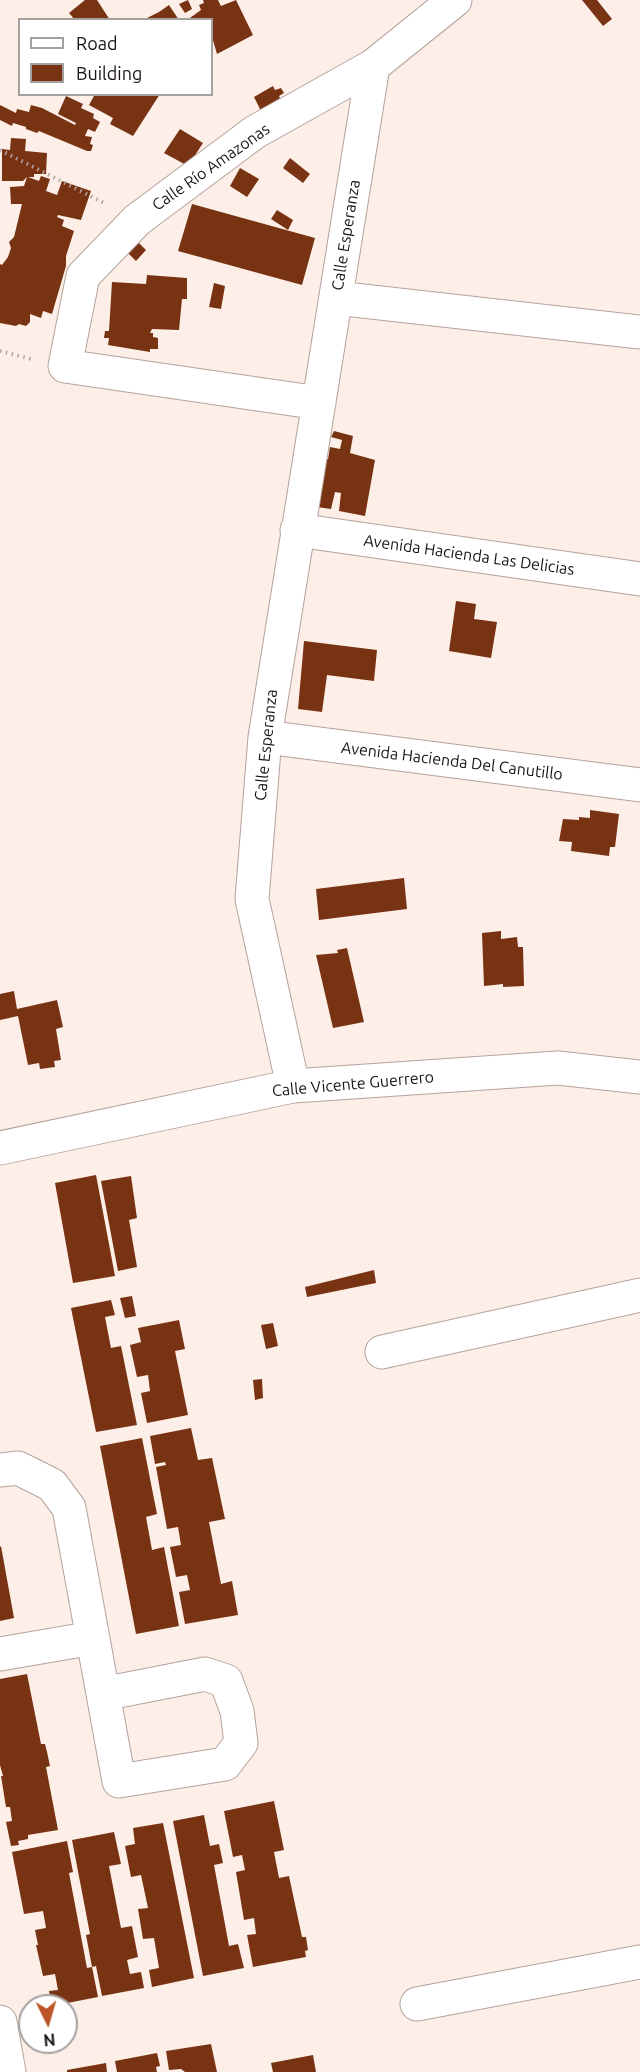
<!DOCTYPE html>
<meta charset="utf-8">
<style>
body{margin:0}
#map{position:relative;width:640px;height:2072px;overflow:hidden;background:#fdeee8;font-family:Ubuntu,sans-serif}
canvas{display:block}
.legend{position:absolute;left:18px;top:18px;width:195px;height:78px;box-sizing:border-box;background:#fff;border:2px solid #a3a1a0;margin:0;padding:8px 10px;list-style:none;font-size:18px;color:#1a1411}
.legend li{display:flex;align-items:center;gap:12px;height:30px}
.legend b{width:30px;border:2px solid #a3a1a0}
.north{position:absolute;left:18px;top:1994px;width:60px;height:60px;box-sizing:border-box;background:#fff;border:2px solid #a3a1a0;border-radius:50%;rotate:175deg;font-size:16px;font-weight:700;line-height:24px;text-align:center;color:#1a1411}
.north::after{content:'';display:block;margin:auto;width:21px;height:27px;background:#bc5628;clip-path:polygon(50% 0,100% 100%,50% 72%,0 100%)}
</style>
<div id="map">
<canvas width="640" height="2072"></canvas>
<ul class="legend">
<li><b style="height:8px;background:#fff"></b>Road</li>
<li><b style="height:16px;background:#783313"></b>Building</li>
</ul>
<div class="north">N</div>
</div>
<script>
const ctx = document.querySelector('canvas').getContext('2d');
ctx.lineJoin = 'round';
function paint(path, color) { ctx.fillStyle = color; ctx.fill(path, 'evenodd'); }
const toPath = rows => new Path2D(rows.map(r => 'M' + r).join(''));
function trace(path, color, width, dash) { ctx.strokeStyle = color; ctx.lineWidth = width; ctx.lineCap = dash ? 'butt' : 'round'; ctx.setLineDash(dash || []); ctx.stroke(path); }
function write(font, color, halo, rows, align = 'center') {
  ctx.font = font + ' Ubuntu,sans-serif'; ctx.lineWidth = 6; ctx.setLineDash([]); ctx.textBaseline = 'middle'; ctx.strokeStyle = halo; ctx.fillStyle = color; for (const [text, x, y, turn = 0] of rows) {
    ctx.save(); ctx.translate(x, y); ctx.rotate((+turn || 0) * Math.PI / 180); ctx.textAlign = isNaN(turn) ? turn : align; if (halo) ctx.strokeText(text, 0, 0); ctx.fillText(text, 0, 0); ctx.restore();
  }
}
paint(toPath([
 [85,0,97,0,110,20,75,20,69,13],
 [188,0,192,9,185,13,179,4],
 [203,0,218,0,221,6,236,0,253,35,217,54,212,37,212,20,187,20,201,10,199,5,204,3],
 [582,0,597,0,612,19,603,26],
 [169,5,179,20,148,20,147,18,159,12],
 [273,86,275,90,281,88,284,93,279,96,286,111,266,121,254,97],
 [95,94,160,94,133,136,110,124,113,118,89,105],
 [66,96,83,104,81,108,94,114,93,118,100,122,95,132,88,129,85,136,92,137,90,144,93,145,91,151,87,151,39,131,37,133,26,129,26,127,13,123,12,126,0,120,0,105,16,113,17,109,29,112,31,105,42,108,75,125,76,123,58,114],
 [180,129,203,143,188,166,164,153],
 [11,138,26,139,25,151,47,153,46,174,34,174,34,177,28,177,39,181,41,176,50,179,46,191,57,195,62,181,91,191,81,220,58,215,57,217,64,220,62,226,74,231,66,256,66,266,52,314,43,311,41,318,30,314,30,322,26,326,19,324,16,326,0,323,0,264,2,265,8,257,11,248,9,242,14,237,22,204,11,204,10,187,24,186,27,177,23,181,2,181,2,149,10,150],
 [290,158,310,174,303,183,283,168],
 [240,168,259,179,247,197,230,186],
 [192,204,315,238,302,285,178,251],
 [277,210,293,220,288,230,271,219],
 [132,236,146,250,136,261,121,246],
 [147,275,187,278,187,299,182,299,179,330,152,329,150,333,153,333,153,337,158,338,158,349,150,349,150,352,108,345,109,338,104,338,105,331,109,331,112,282,146,284],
 [214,283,225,286,221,309,209,307],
 [334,431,353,436,350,453,375,460,365,516,339,511,341,493,335,492,331,509,317,507,325,459,328,459,330,447,340,449,342,440,331,437],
 [456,601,476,604,474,619,497,622,491,658,449,651],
 [304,641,377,650,374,681,327,675,322,712,298,709],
 [590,810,619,814,615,847,610,847,609,856,571,851,572,842,559,841,563,819,579,820,579,817,590,818],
 [404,878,407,909,319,920,316,889],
 [501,931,501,939,517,937,518,947,523,947,524,986,503,987,503,984,484,986,482,933],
 [347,948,364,1022,333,1028,316,955,338,953,337,950],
 [14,991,17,1009,57,1000,63,1027,56,1029,61,1060,54,1061,55,1067,40,1069,39,1063,28,1065,18,1016,0,1020,0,994],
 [96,1175,115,1276,73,1283,55,1183],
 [131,1176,137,1218,129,1220,137,1267,118,1271,101,1181],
 [374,1270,376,1283,307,1297,305,1287],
 [132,1296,136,1316,125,1318,120,1298],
 [111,1300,115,1315,105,1317,111,1348,121,1346,137,1425,96,1432,71,1308],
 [179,1320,185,1349,175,1351,188,1415,147,1423,141,1393,150,1391,148,1375,137,1377,130,1345,141,1342,138,1328],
 [273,1323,278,1346,266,1349,261,1325],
 [262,1379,263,1398,255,1400,253,1380],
 [191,1428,198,1460,212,1458,225,1519,209,1522,221,1584,232,1581,238,1615,185,1624,179,1592,190,1590,187,1575,176,1577,170,1547,181,1545,178,1527,167,1529,156,1467,166,1465,165,1462,155,1464,150,1436],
 [142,1438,157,1514,146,1517,152,1550,164,1547,179,1626,136,1634,100,1446],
 [1,1546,14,1618,0,1621,0,1547],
 [27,1674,41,1744,45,1744,47,1752,50,1766,46,1767,58,1830,28,1835,28,1839,18,1841,19,1845,11,1846,6,1822,12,1821,10,1807,6,1807,1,1776,3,1776,0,1765,0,1679],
 [274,1801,284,1850,274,1852,279,1878,289,1876,302,1937,306,1937,308,1950,305,1951,306,1957,253,1967,247,1935,256,1934,254,1918,244,1920,236,1872,245,1870,242,1855,233,1857,224,1811],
 [204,1815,210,1846,219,1844,223,1863,214,1865,229,1946,238,1944,244,1968,203,1976,173,1821],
 [163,1823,194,1978,152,1987,149,1970,159,1968,154,1938,143,1939,138,1909,148,1908,141,1875,131,1877,125,1846,135,1844,133,1828],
 [114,1832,121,1864,109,1866,121,1928,132,1926,138,1957,127,1960,130,1974,141,1972,144,1988,102,1996,96,1966,92,1967,98,1997,52,2006,49,1991,58,1990,55,1974,43,1976,36,1945,38,1945,35,1930,46,1928,43,1911,24,1914,12,1852,67,1841,73,1872,69,1873,87,1968,92,1967,86,1935,90,1934,72,1840],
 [211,2044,217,2072,185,2072,181,2069,169,2070,166,2051],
 [157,2053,160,2066,156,2067,157,2072,117,2072,115,2061],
 [313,2055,316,2072,273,2072,271,2063],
 [106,2063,107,2072,67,2072,67,2070]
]), '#783313');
const minor = toPath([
 [336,298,640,332],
 [319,403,65,366,83,276,137,220,255,132,373,66,455,0],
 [297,530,640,579],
 [265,737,640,785],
 [293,1086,252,899,265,737,373,66],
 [0,1148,293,1086,558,1068,640,1077],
 [382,1352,640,1295],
 [0,1470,18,1468,52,1485,69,1508,119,1781,225,1764,241,1743,237,1711,226,1681,205,1674,103,1694],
 [0,1654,93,1638],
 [417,2004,640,1962],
 [0,2022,9,2072]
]);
trace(minor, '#b5a39d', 35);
trace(toPath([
 [0,150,106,204],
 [0,351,31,359]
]), '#b1a5a0', 4, [1.5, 4.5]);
trace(minor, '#fff', 33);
write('16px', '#1a1411', '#fff', [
 ["Calle Río Amazonas",211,167,-35],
 ["Calle Esperanza",346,235,-81],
 ["Avenida Hacienda Las Delicias",469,555,8],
 ["Calle Esperanza",266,745,-84],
 ["Avenida Hacienda Del Canutillo",452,761,7],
 ["Calle Vicente Guerrero",353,1084,-5]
]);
</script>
